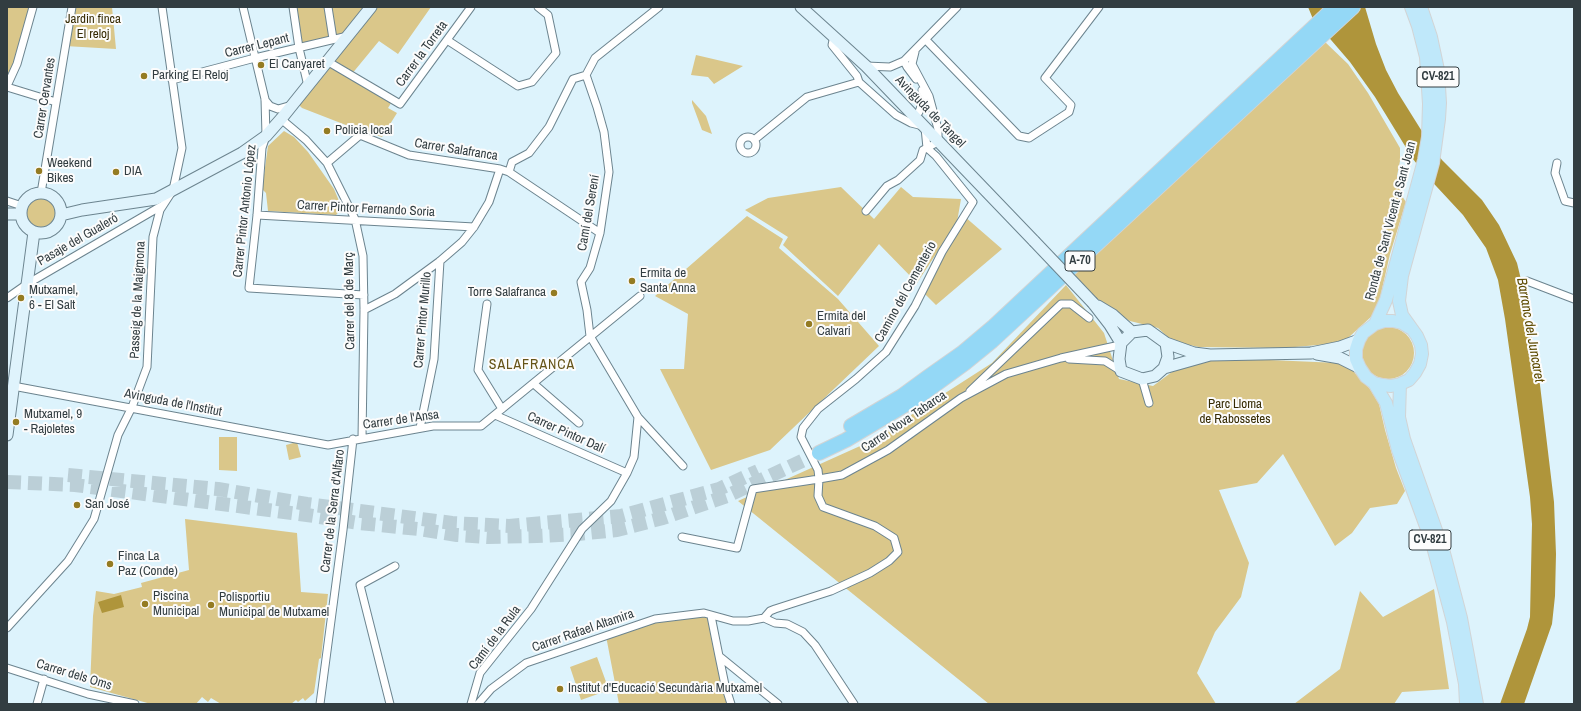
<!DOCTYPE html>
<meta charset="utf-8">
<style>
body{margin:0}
#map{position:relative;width:1581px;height:711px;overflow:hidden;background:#ddf3fc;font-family:"Archivo Narrow",sans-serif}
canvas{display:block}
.frame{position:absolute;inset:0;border:8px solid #323d41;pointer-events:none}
</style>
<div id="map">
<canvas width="1581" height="711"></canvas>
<div class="frame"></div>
</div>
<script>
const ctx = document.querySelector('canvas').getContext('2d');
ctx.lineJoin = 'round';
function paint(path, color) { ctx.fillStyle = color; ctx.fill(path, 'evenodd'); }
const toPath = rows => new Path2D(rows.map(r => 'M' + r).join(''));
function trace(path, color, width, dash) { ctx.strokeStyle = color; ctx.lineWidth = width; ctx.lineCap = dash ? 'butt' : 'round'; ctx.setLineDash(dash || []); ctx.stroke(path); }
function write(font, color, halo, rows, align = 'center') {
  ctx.font = font + ' "Archivo Narrow",sans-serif'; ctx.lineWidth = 4; ctx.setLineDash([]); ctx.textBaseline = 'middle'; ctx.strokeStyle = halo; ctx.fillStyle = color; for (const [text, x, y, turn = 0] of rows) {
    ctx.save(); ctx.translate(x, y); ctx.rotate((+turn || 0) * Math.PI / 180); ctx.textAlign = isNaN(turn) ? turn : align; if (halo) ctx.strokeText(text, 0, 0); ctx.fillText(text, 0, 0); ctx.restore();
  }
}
paint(toPath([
 [7,7,33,7,7,86],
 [72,7,112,7,116,49,65,46],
 [293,7,431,7,398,54,379,41,351,75,393,100,388,108,397,113,382,137,351,127,302,108,298,104,328,60,347,37,299,48],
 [1324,41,1348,64,1368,93,1400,148,1400,161,1397,176,1402,196,1406,202,1390,254,1380,298,1373,315,1348,338,1340,343,1284,348,1199,347,1180,343,1171,340,1158,328,1130,321,1114,312,1096,299,1071,275],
 [696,55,743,66,714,84,708,77,691,75],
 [692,100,706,116,712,134,702,130,692,103],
 [284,131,294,137,308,152,334,189,342,208,336,215,268,211,266,193,262,189,268,146],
 [841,187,874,219,901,187,913,197,961,199,957,222,917,283,879,244,838,296,783,245,788,237,745,210,768,198],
 '27 213a14 14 0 1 1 28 0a14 14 0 1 1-28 0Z',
 [747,216,783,239,779,248,838,299,879,346,770,450,711,470,660,369,684,369,688,314,655,296],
 [964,216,1002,249,936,305,922,291],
 [1066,285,1104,333,1119,379,1153,386,1176,369,1209,360,1247,359,1339,363,1352,370,1370,389,1379,404,1385,430,1396,468,1405,491,1397,504,1370,508,1352,533,1335,546,1283,454,1257,483,1219,490,1249,563,1241,597,1215,632,1197,673,1216,704,989,704,738,501,869,442,992,363],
 '1362 353a26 26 0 1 1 52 0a26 26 0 1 1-52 0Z',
 [219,437,237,437,237,471,219,470],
 [297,442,301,457,289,460,286,445],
 [185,519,297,533,301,592,328,594,321,658,319,659,314,693,305,701,303,698,298,702,296,700,291,704,221,704,211,698,208,702,202,697,196,704,151,704,90,687,93,616,96,591,114,594,142,587,141,583,189,570],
 [1434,589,1449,689,1402,692,1394,704,1294,704,1340,669,1360,591,1383,617],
 [711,616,731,704,619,704,606,636,655,619],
 [597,657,609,690,581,700,570,667]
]), '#dac78a');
paint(toPath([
 [1308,7,1365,7,1376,44,1386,70,1398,93,1428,141,1442,160,1482,200,1499,225,1517,263,1524,292,1540,385,1554,502,1556,554,1555,596,1552,624,1524,704,1500,704,1527,629,1530,617,1532,524,1530,497,1505,319,1498,280,1486,248,1463,215,1424,173,1413,159,1375,97,1350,62,1313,19],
 [121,595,124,607,102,613,98,602]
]), '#af953b');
trace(toPath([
 [68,475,218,489,307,504,452,523,509,526,621,516,719,489,758,471],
 [7,482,75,485,307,515,359,523,418,529,457,535,487,537,537,536,578,534,617,530,663,518,727,496,819,453]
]), '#bbcfd7', 14, [14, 7]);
const street = toPath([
 [243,7,265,99,266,136,262,148,257,215,249,288,364,295],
 [293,7,299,48,308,86],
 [328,7,333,39],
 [659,7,595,58,586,75,597,107,604,132,609,172,600,233,590,268,581,282,587,310,590,336,638,417,683,466],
 [834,36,832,45,857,76,859,82,896,115,911,123,923,126],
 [447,40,518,86,532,82,556,53,548,15,538,7],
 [926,40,1019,136,1029,138,1069,112,1071,105,1045,78,1099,7],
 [328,60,332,64,400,104,471,7],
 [904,61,907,67,916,79],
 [866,66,890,67,904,61,957,7],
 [172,80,255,58,348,36],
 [7,86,17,64,33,7],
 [7,87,56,102],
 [265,100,270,106,278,109,292,105],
 [919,112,925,95,922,90],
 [281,119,306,140,327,163,355,219,363,256,364,310,362,438],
 [925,128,927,148],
 '740 145a8 8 0 1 1 16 0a8 8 0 1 1-16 0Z',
 [754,140,807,97,859,82],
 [327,163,360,135,409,155,500,169,509,172,600,233],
 [1557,163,1555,173,1565,201,1574,203],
 [509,172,512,162,529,153,549,127,573,79,586,75],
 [41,193,72,7],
 [7,201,22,206],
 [866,211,887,186,898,180,920,160,923,150,938,142,938,129,929,96,912,64,915,52],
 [257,215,474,227],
 [1527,281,1574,299],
 [7,298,27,284,163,205],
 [487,304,478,370,502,409],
 [364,310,395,294,440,261,462,242,474,227,489,202,500,169],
 [1069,359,1105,361,1121,371],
 [1142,379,1149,403],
 [534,384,579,423],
 [13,386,328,445,433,426,481,426,640,296],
 [970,391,1061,304,1071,304,1089,318],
 [495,415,627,473],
 [420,428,434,359,440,261],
 [682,537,737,548,753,489,819,479,818,470,801,437,803,428,818,409,856,379,886,352,915,306,942,252,973,202,936,156,927,148],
 [711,616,719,656,778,704],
 [764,618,775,623,787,624,803,632,815,645,854,704],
 [7,628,68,561,94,519,118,435,132,407,147,367,153,237,160,210,173,190,182,148,162,7],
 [719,656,725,685,731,704],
 [7,668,88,694,135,704],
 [37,704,44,679],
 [320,704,343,530,353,439],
 [390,704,360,585,395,566],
 [471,704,480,673,531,609,582,529,611,501,627,473,634,457,638,417],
 [478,704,491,689,526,663,655,619,704,613,733,621,748,621,764,618,770,611,775,609,831,591,870,573,889,561,898,552,894,538,875,526,823,507,818,496,819,479,842,475,888,450,961,398,1006,374,1061,358,1120,345]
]);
const secondary = toPath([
 [801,7,866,66,1034,241],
 '21 213a20 20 0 1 1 40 0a20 20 0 1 1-40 0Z',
 [7,214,20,214],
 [61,215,82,210,156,199,242,153,266,136,281,119,371,7],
 [1093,303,1110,325,1121,343],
 [1098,306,1113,315,1132,332],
 [1317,354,1340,358,1360,368],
 [1210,355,1164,368,1155,376,1142,379,1121,371,1119,359,1121,343,1132,332,1148,330,1166,343,1194,353,1210,355,1311,353,1340,347,1359,340],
 [1164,368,1168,357,1166,343],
 [7,435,34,232]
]);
const primary = toPath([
 [1375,324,1386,300,1424,160,1428,137,1429,104,1426,57,1418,26,1411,7],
 [1410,328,1402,323,1393,321,1384,321,1375,324,1363,333,1359,340,1356,349,1356,359,1360,368,1366,377,1374,383,1383,385,1391,386,1400,384,1409,380,1415,373,1420,364,1422,354,1421,345,1417,336,1402,315,1399,301,1402,276,1433,163,1439,119,1440,103,1438,70,1431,37,1421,7],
 [1374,383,1386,403,1398,450,1432,543,1453,622,1465,684,1466,704],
 [1400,384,1399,417,1404,439,1444,553,1461,618,1477,704]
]);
const highway = toPath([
 [851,426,902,396,928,377,962,353,994,326,1335,7],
 [819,453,846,440,917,398,965,363,992,341,1353,7]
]);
trace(street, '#6c848f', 9);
trace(secondary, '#6c848f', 13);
trace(primary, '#d2d4d5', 14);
trace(highway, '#d2d4d5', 16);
trace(street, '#fff', 7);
trace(secondary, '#dff3fc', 11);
trace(primary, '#bfe8fa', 12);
trace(highway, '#94d8f6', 14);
const secondaryBridge = toPath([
 [1034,241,1093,303]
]);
trace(secondaryBridge, '#6c848f', 13, []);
trace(secondaryBridge, '#dff3fc', 11);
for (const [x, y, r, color] of [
 [261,65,4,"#947b22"],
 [144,76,4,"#947b22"],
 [327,131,4,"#947b22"],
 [39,171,4,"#947b22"],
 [116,172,4,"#947b22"],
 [632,281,4,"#947b22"],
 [554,293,4,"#947b22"],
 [21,298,4,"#947b22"],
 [809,324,4,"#947b22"],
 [16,422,4,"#947b22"],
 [77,505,4,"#947b22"],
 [110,564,4,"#947b22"],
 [145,604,4,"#947b22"],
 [211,605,4,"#947b22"],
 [560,689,4,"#947b22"]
]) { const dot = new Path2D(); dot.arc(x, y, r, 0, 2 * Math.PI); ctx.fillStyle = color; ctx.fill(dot); trace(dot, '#fcfcfc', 1.5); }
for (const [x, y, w] of [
 [1438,77,42],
 [1080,261,30],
 [1430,540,42]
]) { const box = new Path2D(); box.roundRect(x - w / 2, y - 10, w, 20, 3); ctx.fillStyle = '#fcfcfc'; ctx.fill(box); trace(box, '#323d41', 1); }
write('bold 12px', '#323d41', null, [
 ["CV-821",1438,77],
 ["A-70",1080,261],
 ["CV-821",1430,540]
]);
write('13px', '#362b03', '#fcfcfc', [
 ["Jardin finca",93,20],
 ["El reloj",93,35],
 ["Parc Lloma",1235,405],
 ["de Rabossetes",1235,420]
]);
write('13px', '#323d41', '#fcfcfc', [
 ["Carrer Lepant",257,46,-14],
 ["Carrer la Torreta",422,54,-54],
 ["Carrer Cervantes",45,98,-81],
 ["Avinguda de Tàngel",930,112,46],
 ["Carrer Salafranca",456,150,9],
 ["Carrer Pintor Fernando Soria",366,209,3],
 ["Carrer Pintor Antonio López",245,211,-84],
 ["Camí del Serení",589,213,-80],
 ["Ronda de Sant Vicent a Sant Joan",1391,221,-75],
 ["Pasaje del Gualeró",78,240,-30],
 ["Camino del Cementerio",906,292,-61],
 ["Passeig de la Maigmona",138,300,-87],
 ["Carrer del 8 de Març",350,301,-91],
 ["Carrer Pintor Murillo",423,320,-85],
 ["Avinguda de l'Institut",173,403,11],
 ["Carrer de l'Ansa",401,420,-8],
 ["Carrer Nova Tabarca",904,422,-34],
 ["Carrer Pintor Dalí",566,433,24],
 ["Carrer de la Serra d'Alfaro",333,511,-83],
 ["Carrer Rafael Altamira",583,631,-19],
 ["Camí de la Rula",495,638,-53],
 ["Carrer dels Oms",74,675,17]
]);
write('13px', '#323d41', '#fcfcfc', [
 ["El Canyaret",269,65],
 ["Parking El Reloj",152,76],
 ["Policia local",335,131],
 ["Weekend",47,164],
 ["Bikes",47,179],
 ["DIA",124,172],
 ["Ermita de",640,274],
 ["Santa Anna",640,289],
 ["Mutxamel,",29,291],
 ["6 - El Salt",29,306],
 ["Torre Salafranca",546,293,"right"],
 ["Ermita del",817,317],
 ["Calvari",817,332],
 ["Mutxamel, 9",24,415],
 ["- Rajoletes",24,430],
 ["San José",85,505],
 ["Finca La",118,557],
 ["Paz (Conde)",118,572],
 ["Piscina",153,597],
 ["Municipal",153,612],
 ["Polisportiu",219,598],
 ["Municipal de Mutxamel",219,613],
 ["Institut d'Educació Secundària Mutxamel",568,689]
], 'left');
write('italic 14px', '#5e4b02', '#fcfcfc', [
 ["Barranc del Juncaret",1530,330,80]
]);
ctx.letterSpacing = '1px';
write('14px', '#655418', '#fcfcfc', [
 ["SALAFRANCA",532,365]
]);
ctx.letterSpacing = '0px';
</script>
